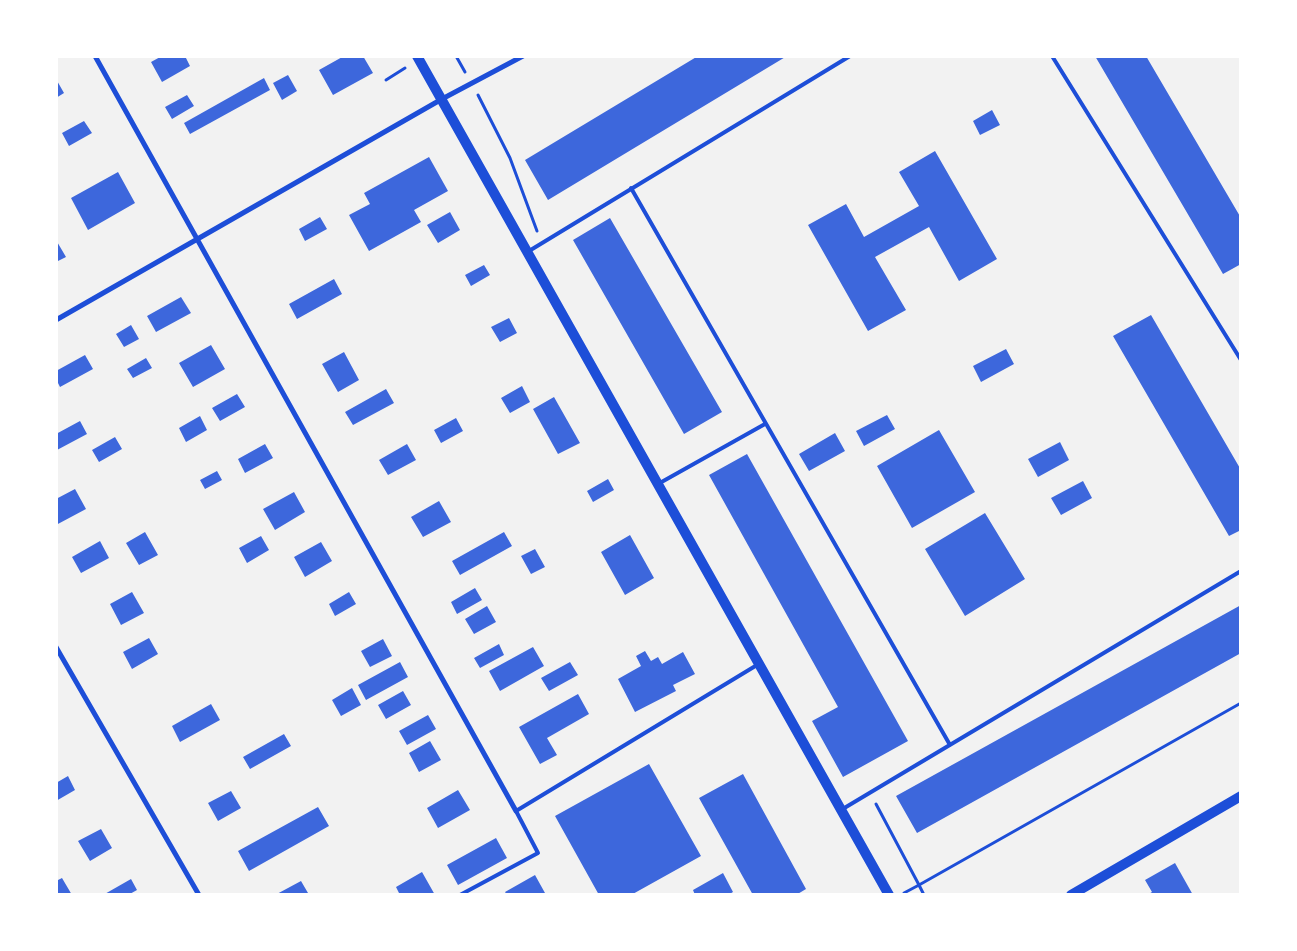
<!DOCTYPE html>
<style>
body{margin:0}
#map{position:relative;width:1297px;height:951px;overflow:hidden;background:#f2f2f2;font-family:"Times New Roman",serif}
canvas{display:block}
.frame{position:absolute;inset:0;border:58px solid #fff;pointer-events:none}
</style>
<div id="map">
<canvas width="1297" height="951"></canvas>
<div class="frame"></div>
</div>
<script>
const ctx = document.querySelector('canvas').getContext('2d');
ctx.lineJoin = 'round';
function paint(path, color) { ctx.fillStyle = color; ctx.fill(path, 'evenodd'); }
const toPath = rows => new Path2D(rows.map(r => 'M' + r).join(''));
function trace(path, color, width, dash) { ctx.strokeStyle = color; ctx.lineWidth = width; ctx.lineCap = dash ? 'butt' : 'round'; ctx.setLineDash(dash || []); ctx.stroke(path); }
paint(toPath([
 [162,56,185,56,190,66,162,82,151,62],
 [344,56,363,56,373,73,333,95,319,70],
 [698,56,787,56,548,200,525,160],
 [1095,56,1146,56,1241,218,1241,264,1223,274],
 [288,75,297,91,282,100,273,83],
 [264,78,270,90,190,134,184,123],
 [56,79,64,93,56,98],
 [187,95,194,106,172,119,165,107],
 [992,110,1000,125,980,135,973,121],
 [84,121,92,133,69,146,62,133],
 [935,151,997,259,959,281,929,227,875,257,906,310,868,331,808,225,846,204,864,237,919,206,899,172],
 [429,157,448,191,414,210,421,222,369,251,349,215,370,204,364,193],
 [118,172,135,203,88,230,71,198],
 [450,212,460,230,438,243,427,225],
 [320,217,327,229,305,241,299,229],
 [610,218,722,412,684,434,573,240],
 [56,240,66,257,56,262],
 [484,265,490,275,471,286,465,275],
 [334,279,342,294,297,319,289,304],
 [181,297,191,313,156,332,147,316],
 [1151,315,1241,470,1241,530,1229,536,1113,336],
 [509,318,517,333,500,342,491,327],
 [131,325,139,339,124,347,116,334],
 [211,345,225,369,193,387,179,363],
 [1006,349,1014,364,981,382,973,366],
 [344,352,359,380,338,392,322,364],
 [85,355,93,369,60,387,56,379,56,371],
 [146,358,152,368,133,378,127,369],
 [522,386,530,402,510,413,501,398],
 [386,389,394,403,353,425,345,412],
 [237,394,245,407,220,421,212,408],
 [554,397,580,443,558,454,533,409],
 [887,415,895,429,864,446,856,431],
 [200,416,207,430,186,442,179,428],
 [456,418,463,431,441,443,434,430],
 [80,421,87,434,57,450,56,434],
 [939,430,975,492,912,528,877,466],
 [835,433,845,451,809,471,799,454],
 [115,437,122,449,99,462,92,450],
 [1060,442,1069,460,1038,477,1028,459],
 [265,444,273,458,245,473,238,459],
 [407,444,416,460,388,475,379,460],
 [747,454,908,741,843,777,812,721,838,707,709,475],
 [217,471,222,480,205,489,200,480],
 [608,479,614,490,593,502,587,491],
 [1083,481,1092,498,1061,515,1051,498],
 [75,489,86,509,56,525,56,499],
 [294,492,305,512,275,530,263,509],
 [439,501,451,522,423,537,411,517],
 [985,513,1025,579,965,616,925,549],
 [145,532,158,555,139,565,126,543],
 [504,532,512,546,460,575,452,561],
 [630,535,654,578,625,595,601,552],
 [261,536,269,550,247,563,239,548],
 [100,541,109,558,81,573,72,557],
 [321,542,332,561,305,577,294,557],
 [535,549,545,567,531,574,521,556],
 [475,588,482,600,457,614,451,602],
 [132,592,144,613,121,625,110,604],
 [349,592,356,604,335,616,329,604],
 [1241,605,1241,653,917,833,896,796],
 [487,606,496,622,474,634,465,619],
 [149,638,158,654,132,669,123,652],
 [383,639,392,656,370,667,361,651],
 [499,644,504,655,480,668,474,658],
 [533,647,544,666,500,691,489,671],
 [645,651,651,661,658,657,662,664,683,652,695,674,673,685,676,691,635,712,618,679,641,666,636,656],
 [400,662,408,677,366,700,358,685],
 [570,662,578,675,549,691,541,678],
 [352,688,361,705,341,716,332,700],
 [403,691,411,705,386,719,378,705],
 [578,694,589,714,547,738,557,755,540,764,519,727],
 [211,704,220,720,180,742,172,726],
 [428,715,436,729,407,745,399,731],
 [284,734,291,746,250,769,243,757],
 [430,741,441,760,419,772,409,753],
 [649,764,701,856,631,895,599,895,555,816],
 [743,774,806,889,796,895,753,895,699,798],
 [68,776,75,790,56,801,56,783],
 [458,790,470,810,438,828,427,808],
 [231,791,241,808,218,821,208,803],
 [318,807,329,826,249,871,238,851],
 [101,829,112,848,90,861,78,841],
 [496,838,507,858,458,885,447,865],
 [1175,863,1193,895,1147,895,1152,892,1145,880],
 [422,872,435,895,400,895,396,887],
 [723,873,733,892,728,895,695,895,693,890],
 [535,875,545,893,541,895,507,895,505,892],
 [62,878,72,895,56,895,56,881],
 [131,879,137,890,128,895,103,895],
 [301,881,308,893,305,895,275,895]
]), '#3d67dc');
trace(toPath([
 [456,56,465,72],
 [386,80,405,68],
 [478,95,510,158,537,231],
 [876,804,919,885,1241,703],
 [904,893,919,885,924,895]
]), '#1d4ed8', 3);
trace(toPath([
 [1052,56,1241,360],
 [631,188,950,745],
 [529,251,850,56],
 [658,484,765,424],
 [841,810,1241,571],
 [460,895,538,853,516,811,757,665]
]), '#1d4ed8', 4);
trace(toPath([
 [95,56,516,811],
 [56,320,442,99,523,56],
 [56,647,199,895]
]), '#1d4ed8', 5);
trace(toPath([
 [417,56,889,895],
 [1071,895,1241,796]
]), '#1d4ed8', 10);
</script>
